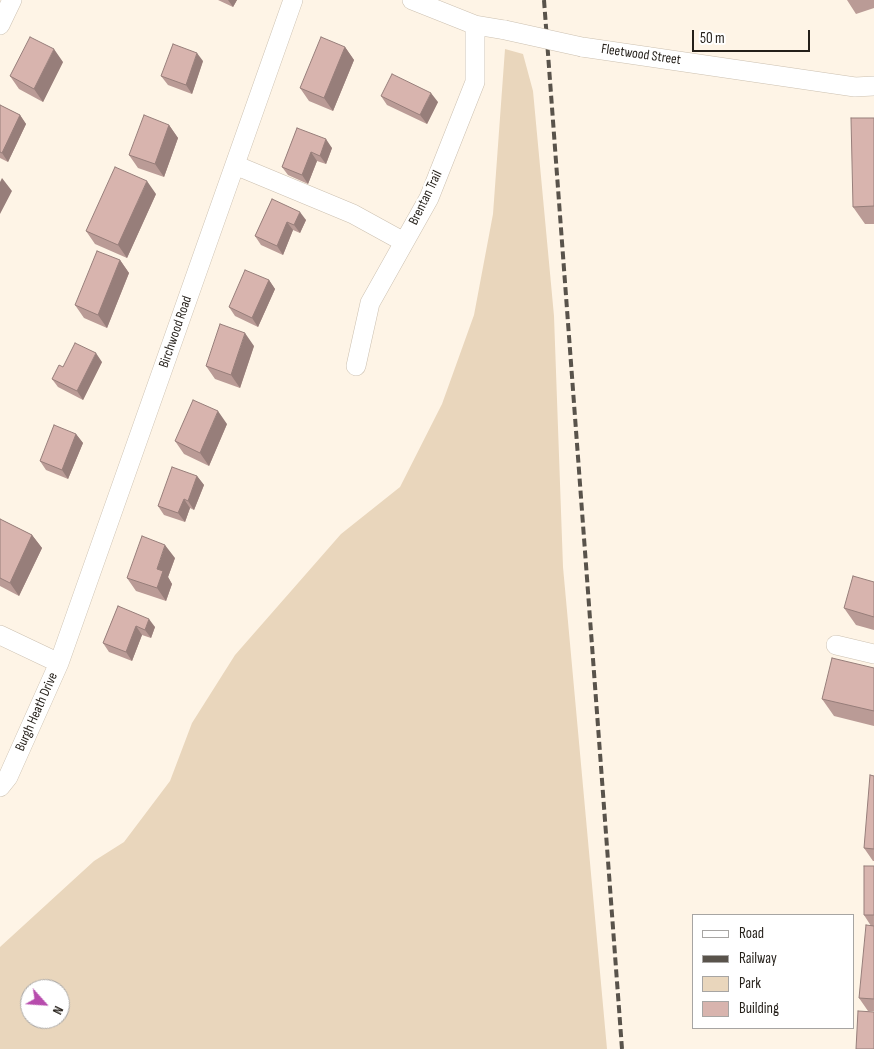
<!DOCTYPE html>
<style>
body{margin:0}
#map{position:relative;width:874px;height:1049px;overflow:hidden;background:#fef4e6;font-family:"Sofia Sans Condensed",sans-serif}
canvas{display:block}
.legend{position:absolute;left:692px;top:914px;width:162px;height:115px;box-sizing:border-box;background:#fff;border:1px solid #a7a5a3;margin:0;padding:6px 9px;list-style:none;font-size:15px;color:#241f19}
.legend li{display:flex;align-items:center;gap:10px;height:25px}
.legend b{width:25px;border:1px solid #a7a5a3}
.north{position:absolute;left:20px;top:979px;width:50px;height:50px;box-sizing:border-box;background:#fff;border:1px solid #a7a5a3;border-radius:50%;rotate:116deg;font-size:14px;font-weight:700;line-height:20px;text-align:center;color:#241f19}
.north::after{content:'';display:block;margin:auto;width:18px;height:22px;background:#b74cad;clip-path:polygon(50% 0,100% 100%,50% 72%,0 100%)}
.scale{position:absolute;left:692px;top:30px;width:118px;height:22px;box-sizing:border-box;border:2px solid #241f19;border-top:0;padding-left:6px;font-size:15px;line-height:18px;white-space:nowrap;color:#241f19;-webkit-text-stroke:4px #fff;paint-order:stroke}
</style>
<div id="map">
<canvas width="874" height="1049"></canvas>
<ul class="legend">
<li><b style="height:6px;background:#fff"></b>Road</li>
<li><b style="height:6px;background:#59534b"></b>Railway</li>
<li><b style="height:14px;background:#e9d6bc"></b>Park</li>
<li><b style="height:14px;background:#d8b4ae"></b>Building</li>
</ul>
<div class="north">N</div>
<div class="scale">50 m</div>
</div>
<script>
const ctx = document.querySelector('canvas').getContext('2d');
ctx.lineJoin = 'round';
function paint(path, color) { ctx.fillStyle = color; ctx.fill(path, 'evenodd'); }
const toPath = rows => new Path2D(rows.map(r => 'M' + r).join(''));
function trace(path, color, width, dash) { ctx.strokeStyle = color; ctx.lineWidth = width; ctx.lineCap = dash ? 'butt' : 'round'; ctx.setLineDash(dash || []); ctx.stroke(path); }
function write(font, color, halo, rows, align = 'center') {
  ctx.font = font + ' "Sofia Sans Condensed",sans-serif'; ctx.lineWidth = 5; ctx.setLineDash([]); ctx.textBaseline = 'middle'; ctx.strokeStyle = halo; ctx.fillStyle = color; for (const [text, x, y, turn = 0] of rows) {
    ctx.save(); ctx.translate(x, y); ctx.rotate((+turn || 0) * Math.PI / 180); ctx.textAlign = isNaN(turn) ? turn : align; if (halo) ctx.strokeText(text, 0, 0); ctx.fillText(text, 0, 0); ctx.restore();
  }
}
paint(toPath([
 [505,49,523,54,533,91,554,316,563,567,607,1049,0,1049,0,947,94,861,124,842,170,781,192,723,235,655,341,534,400,487,442,404,474,315,493,214],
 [30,989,60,989,60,1019,30,1019]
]), '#e9d6bc');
const minor = toPath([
 [412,0,475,25,505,30],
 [0,25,12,0],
 [582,47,855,87,874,86],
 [235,165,353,214,404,242],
 [356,366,370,303,429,198,475,82,475,25],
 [0,635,59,663],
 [836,645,874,654],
 [0,787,8,777,59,663,293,0]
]);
trace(minor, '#ccc0b0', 20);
trace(minor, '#fff', 19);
trace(toPath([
 [544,0,622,1049]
]), '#59534b', 4, [8, 4]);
const minorBridge = toPath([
 [505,30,582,47]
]);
trace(minorBridge, '#ccc0b0', 20, []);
trace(minorBridge, '#fff', 19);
paint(toPath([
 [218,0,237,0,233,7],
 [847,0,874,0,874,8,856,14],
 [345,47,354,60,333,111,309,101,300,88],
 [203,61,192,94,168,85,161,76],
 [63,62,43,102,19,89,10,76],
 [381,96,438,102,427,124,387,105],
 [0,105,20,115,26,124,8,162,0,158],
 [874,118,874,224,865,224,853,207],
 [169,125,178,138,164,177,138,168,129,155],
 [297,128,332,148,326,164,317,161,308,184,288,175,282,167],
 [156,194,127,258,95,244,86,231],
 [272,199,306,220,300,233,293,230,283,255,261,245,255,236],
 [120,260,129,273,107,328,84,318,75,305],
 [269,280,275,289,258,327,235,316,229,307],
 [254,346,240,388,215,379,206,366],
 [102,362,83,400,58,387,52,379,63,367],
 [227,424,209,466,184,454,175,441],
 [76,434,83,443,68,479,46,470,40,461],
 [197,476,204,485,194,510,190,508,185,522,164,515,158,506],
 [0,519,32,535,42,548,19,596,0,586],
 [175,558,168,577,172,584,166,601,136,591,127,578],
 [874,582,874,630,856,625,844,608],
 [118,606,155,627,151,638,142,635,132,661,109,652,103,643],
 [874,668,874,726,834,716,822,699],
 [874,776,874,861,873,861,864,848],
 [874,866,874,1011,868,1011,859,998,871,926,864,915]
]), '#ba9b96');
paint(toPath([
 [228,0,237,0,233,7],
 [345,47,354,60,333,111,324,98],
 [54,49,63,62,43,102,34,89],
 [197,53,203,61,192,94,186,85],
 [431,93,438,102,427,124,420,115],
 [20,115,26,124,8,162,2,153],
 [169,125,178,138,164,177,155,164],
 [326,139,332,148,326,164,320,156],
 [311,152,317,161,308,184,302,175],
 [2,178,12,191,0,214,0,182],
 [147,181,156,194,127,258,118,245],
 [300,212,306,220,300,233,294,225],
 [287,222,293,230,283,255,277,246],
 [120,260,129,273,107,328,98,315],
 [269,280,275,289,258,327,252,318],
 [245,333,254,346,240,388,231,375],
 [96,353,102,362,83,400,77,391],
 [218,411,227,424,209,466,200,453],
 [76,434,83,443,68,479,62,470],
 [197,476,204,485,194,510,188,501],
 [184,499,190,508,185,522,178,513],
 [32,535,42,548,19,596,10,583],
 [165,545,175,558,168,577,172,584,166,601,157,588,157,569],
 [149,619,155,627,151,638,145,630],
 [136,626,142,635,132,661,126,652]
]), '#977e7a');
const building = toPath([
 [30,37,54,49,34,89,10,76,30,37],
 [321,37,345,47,324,98,300,88,321,37],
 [173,44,197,53,186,85,161,76,173,44],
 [392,74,431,93,420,115,381,96,392,74],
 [0,105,20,115,2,153,0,152,0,105],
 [144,115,169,125,155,164,129,155,144,115],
 [851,118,874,118,874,206,853,207,851,118],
 [297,128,326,139,320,156,311,152,302,175,282,167,297,128],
 [115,167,147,181,118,245,86,231,115,167],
 [272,199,300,212,294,225,287,222,277,246,255,236,272,199],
 [97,251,120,260,98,315,75,305,97,251],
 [245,270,269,280,252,318,229,307,245,270],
 [220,324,245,333,231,375,206,366,220,324],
 [75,343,96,353,77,391,52,379,59,365,63,367,75,343],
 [193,400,218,411,200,453,175,441,193,400],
 [54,425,76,434,62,470,40,461,54,425],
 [172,467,197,476,188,501,184,499,178,513,158,506,172,467],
 [0,519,32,535,10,583,0,578,0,519],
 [142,536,165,545,157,569,163,571,157,588,127,578,142,536],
 [853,576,874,582,874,617,844,608,853,576],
 [118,606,149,619,145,630,136,626,126,652,103,643,118,606],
 [832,658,874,668,874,711,822,699,832,658],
 [870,775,874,776,874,849,864,848,870,775],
 [864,866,874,866,874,915,864,915,864,866],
 [866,925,874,926,874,999,859,998,866,925],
 [858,1011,874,1012,874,1049,856,1049,858,1011]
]);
paint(building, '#d8b4ae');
trace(building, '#977e7a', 1);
write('14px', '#241f19', '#fff', [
 ["Fleetwood Street",641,55,8],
 ["Brentan Trail",426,198,-64],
 ["Birchwood Road",176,332,-71],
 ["Burgh Heath Drive",37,712,-66]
]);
</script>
